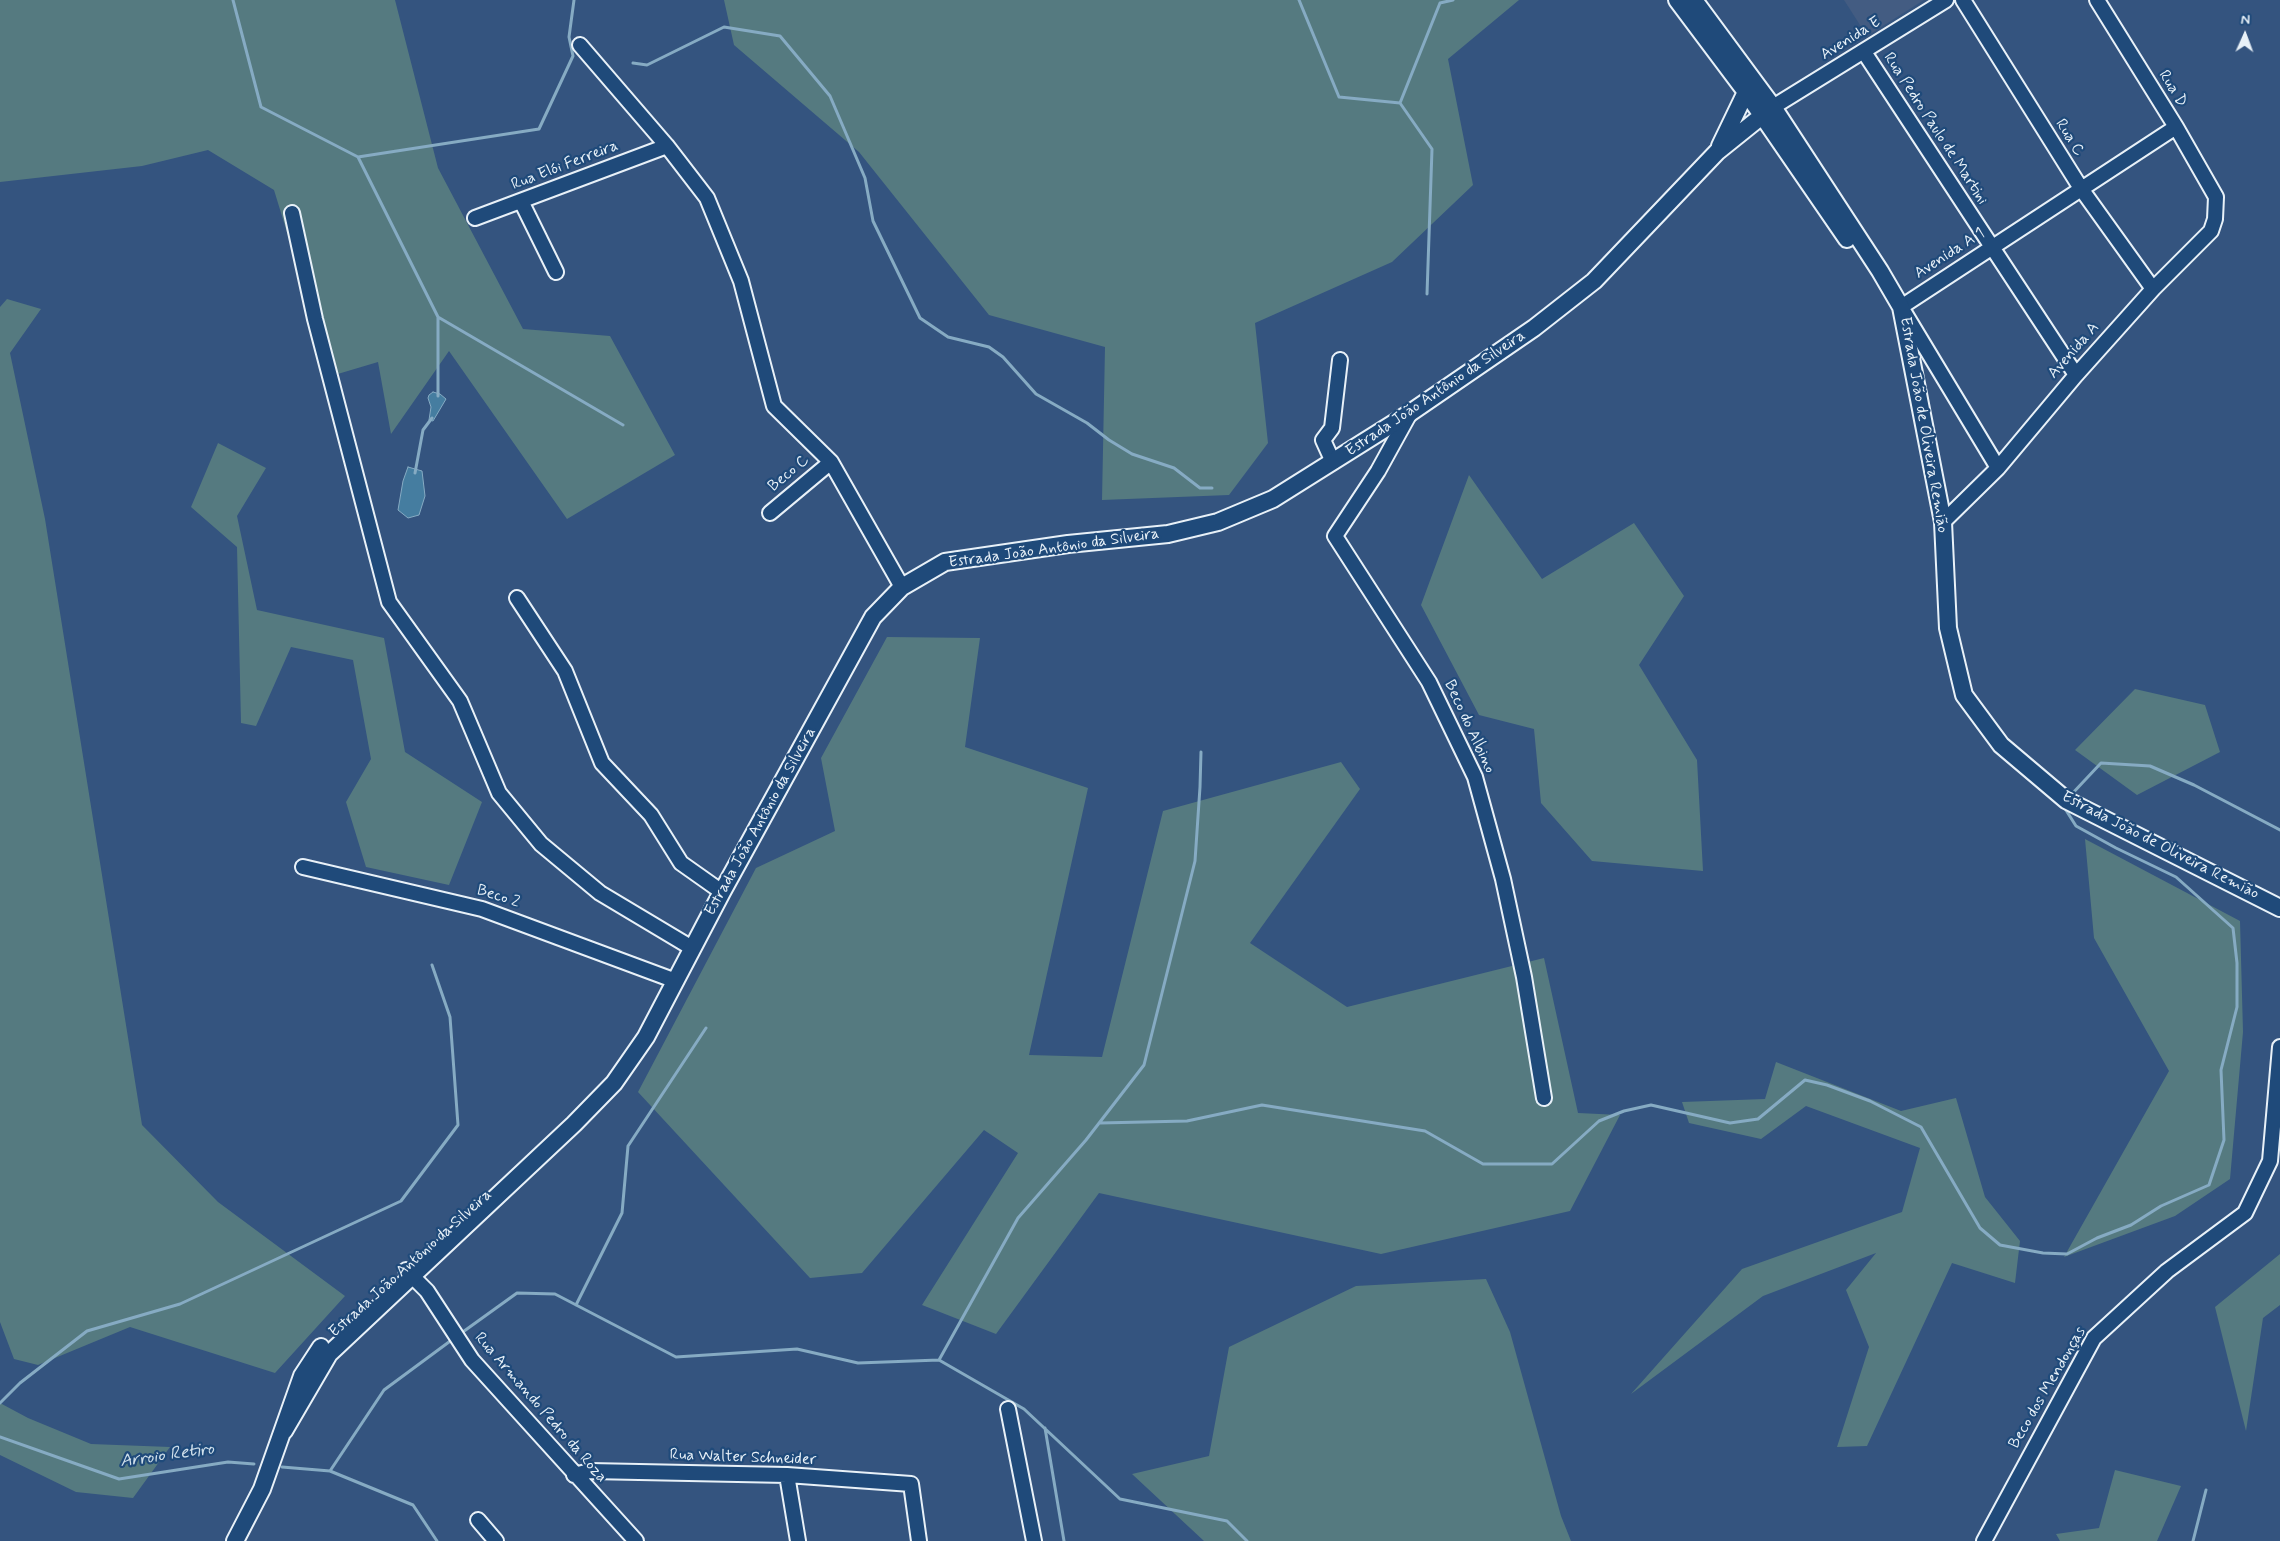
<!DOCTYPE html>
<meta charset="utf-8">
<style>
body{margin:0}
#map{position:relative;width:2280px;height:1541px;overflow:hidden;background:#34547f;font-family:Mynerve,sans-serif}
canvas{display:block}
.north{position:absolute;left:2220px;top:10px;width:50px;height:50px;-webkit-text-stroke:4px #1f4a7a;paint-order:stroke;rotate:2deg;font-size:14px;font-weight:700;line-height:20px;text-align:center;color:#e8f1f8}
.north::after{content:'';display:block;margin:auto;width:18px;height:22px;background:#e8f1f8;clip-path:polygon(50% 0,100% 100%,50% 72%,0 100%)}
</style>
<div id="map">
<canvas width="2280" height="1541"></canvas>
<div class="north">N</div>
</div>
<script>
const ctx = document.querySelector('canvas').getContext('2d');
ctx.lineJoin = 'round';
function paint(path, color) { ctx.fillStyle = color; ctx.fill(path, 'evenodd'); }
const toPath = rows => new Path2D(rows.map(r => 'M' + r).join(''));
function trace(path, color, width, dash) { ctx.strokeStyle = color; ctx.lineWidth = width; ctx.lineCap = dash ? 'butt' : 'round'; ctx.setLineDash(dash || []); ctx.stroke(path); }
function write(font, color, halo, rows, align = 'center') {
  ctx.font = font + ' Mynerve,sans-serif'; ctx.lineWidth = 4.5; ctx.setLineDash([]); ctx.textBaseline = 'middle'; ctx.strokeStyle = halo; ctx.fillStyle = color; for (const [text, x, y, turn = 0] of rows) {
    ctx.save(); ctx.translate(x, y); ctx.rotate((+turn || 0) * Math.PI / 180); ctx.textAlign = isNaN(turn) ? turn : align; if (halo) ctx.strokeText(text, 0, 0); ctx.fillText(text, 0, 0); ctx.restore();
  }
}
paint(toPath([
 [1844,0,1924,0,1867,36]
]), '#435c82');
paint(toPath([
 [0,0,395,0,438,168,523,329,610,336,675,455,567,519,449,351,391,434,378,362,331,376,274,190,208,150,142,166,0,182],
 [724,0,1519,0,1448,59,1473,185,1392,262,1255,323,1268,443,1229,495,1102,500,1105,347,989,315,859,152,734,45],
 [7,299,41,309,10,353,45,519,142,1125,218,1202,345,1296,275,1373,130,1327,38,1365,14,1359,0,1322,0,307],
 [218,443,266,468,237,516,257,610,384,638,405,752,482,802,449,885,366,867,346,802,371,759,353,660,291,647,256,726,241,723,237,547,191,507],
 [1469,475,1542,579,1634,523,1684,596,1639,665,1697,760,1703,871,1592,861,1541,803,1534,729,1479,715,1421,605],
 [887,637,980,638,965,747,1088,788,1029,1055,1102,1057,1163,811,1341,762,1360,789,1250,943,1347,1007,1544,958,1578,1113,1620,1115,1570,1211,1381,1254,1099,1193,996,1334,922,1305,1018,1153,984,1130,862,1273,810,1278,638,1092,756,868,835,831,821,758],
 [2135,689,2205,705,2220,752,2137,795,2075,750],
 [2085,839,2240,921,2243,1032,2230,1179,2175,1216,2064,1257,2169,1071,2094,938],
 [1776,1062,1901,1111,1956,1098,1985,1197,2020,1241,2015,1283,1952,1263,1867,1446,1837,1447,1869,1347,1846,1290,1876,1253,1763,1296,1631,1394,1742,1269,1902,1212,1920,1148,1806,1106,1761,1139,1689,1123,1682,1102,1765,1099],
 [2280,1254,2280,1305,2263,1318,2246,1431,2215,1307],
 [1486,1279,1510,1332,1561,1516,1571,1541,1204,1541,1132,1474,1209,1456,1229,1347,1356,1286],
 [0,1403,28,1418,91,1444,170,1447,133,1498,76,1492,0,1455],
 [2115,1470,2181,1486,2157,1541,2060,1541,2056,1534,2099,1528]
]), '#557a80');
const water = toPath([
 [433,392,440,394,446,399,433,421,429,420,431,407,428,398,429,395,433,392],
 [408,467,422,471,425,496,419,515,408,518,398,510,403,481,408,467]
]);
paint(water, '#457da0');
trace(water, '#86abc3', 1);
trace(toPath([
 [233,0,261,107,358,157,539,129,573,56,569,37,574,0],
 [1299,0,1339,97,1400,103,1432,149,1427,294],
 [633,63,647,65,724,27,780,36,830,96,865,178,873,221,920,318,948,337,989,347,1003,357,1036,394,1087,423,1109,440,1132,454,1174,468,1200,488,1212,488],
 [1400,103,1440,3,1453,0],
 [358,157,438,317,438,396],
 [438,317,623,425],
 [415,473,423,430,432,418],
 [2070,796,2101,763,2150,766,2194,785,2280,830],
 [1100,1123,1187,1121,1262,1105,1425,1131,1483,1164,1552,1164,1599,1121,1624,1111,1651,1105,1730,1123,1758,1119,1805,1080,1827,1085,1870,1101,1921,1127,1980,1228,2000,1245,2043,1253,2067,1254,2097,1238,2131,1225,2161,1206,2209,1185,2224,1140,2221,1070,2237,1007,2237,963,2233,928,2176,877,2116,848,2076,826,2064,807],
 [576,1305,622,1213,628,1146,706,1028],
 [460,1334,517,1293,555,1294,676,1357,797,1349,858,1363,939,1360,1024,1409,1120,1499,1227,1521,1247,1541],
 [939,1360,1018,1218,1086,1140,1144,1065,1195,861,1200,787,1201,752],
 [0,1403,20,1383,87,1331,180,1304,401,1201,458,1125,450,1017,432,965],
 [1045,1428,1064,1541],
 [0,1437,119,1479,228,1462,254,1464],
 [282,1467,330,1471,413,1505,437,1541],
 [330,1471,384,1390,453,1339],
 [2193,1541,2206,1490]
]), '#86abc3', 3);
const minor = toPath([
 [1963,0,2082,190,2153,289],
 [580,45,667,146,707,198,741,281,774,406,831,462,902,587],
 [1864,52,2076,375],
 [1773,107,1946,0],
 [521,201,556,272],
 [292,213,315,319,389,602,460,701,499,793,541,844,600,893,692,948],
 [475,218,667,146],
 [1410,413,1378,471,1335,536,1429,682,1475,777,1503,879,1524,977,1544,1098],
 [1333,462,1323,440,1332,428,1340,360],
 [1998,468,1901,307,2176,127],
 [770,513,831,462],
 [1943,522,1998,468,2076,375,2153,289,2211,231,2215,219,2216,197,2176,127,2097,0],
 [517,598,565,671,602,763,651,815,681,863,722,892],
 [303,867,482,909,676,981],
 [406,1270,427,1291,472,1360,636,1541],
 [1008,1409,1034,1541],
 [574,1475,590,1471,787,1475,911,1484,919,1541],
 [787,1475,798,1541],
 [478,1520,496,1541],
 [1984,1541,2094,1338,2167,1271,2245,1213,2270,1161,2280,1047]
]);
const major = toPath([
 [1677,0,1746,92,1847,239],
 [1694,0,1773,107,1880,271,1901,307,1943,522,1948,628,1964,695,2001,745,2066,800,2280,908],
 [1720,146,1746,92],
 [284,1431,329,1354,574,1124,614,1083,646,1037,722,892,873,617,902,587,945,562,1068,544,1168,534,1218,522,1273,499,1410,413,1534,328,1594,281,1717,152,1773,107],
 [235,1541,262,1489,302,1376,321,1347]
]);
trace(minor, '#e8f1f8', 18);
trace(major, '#e8f1f8', 20);
trace(minor, '#1f4a7a', 14);
trace(major, '#1f4a7a', 16);
write('16px', '#e8f1f8', '#1f4a7a', [
 ["Avenida E",1851,39,-32],
 ["Rua D",2172,89,58],
 ["Rua Pedro Paulo de Martini",1935,129,57],
 ["Rua C",2069,138,58],
 ["Rua Elói Ferreira",565,166,-21],
 ["Avenida A 1",1950,254,-33],
 ["Avenida A",2074,351,-49],
 ["Estrada João Antônio da Silveira",1436,394,-34],
 ["Estrada João de Oliveira Remião",1923,425,80],
 ["Beco C",789,474,-40],
 ["Estrada João Antônio da Silveira",1054,549,-8],
 ["Beco do Albino",1469,727,65],
 ["Estrada João Antônio da Silveira",761,822,-61],
 ["Estrada João de Oliveira Remião",2160,846,27],
 ["Beco 2",498,897,18],
 ["Estrada João Antônio da Silveira",411,1264,-42],
 ["Beco dos Mendonças",2048,1388,-60],
 ["Rua Armando Pedro da Roza",540,1408,49],
 ["Rua Walter Schneider",743,1458,2]
]);
write('italic 18px', '#d0e0eb', '#1f4a7a', [
 ["Arroio Retiro",167,1456,-8]
]);
</script>
